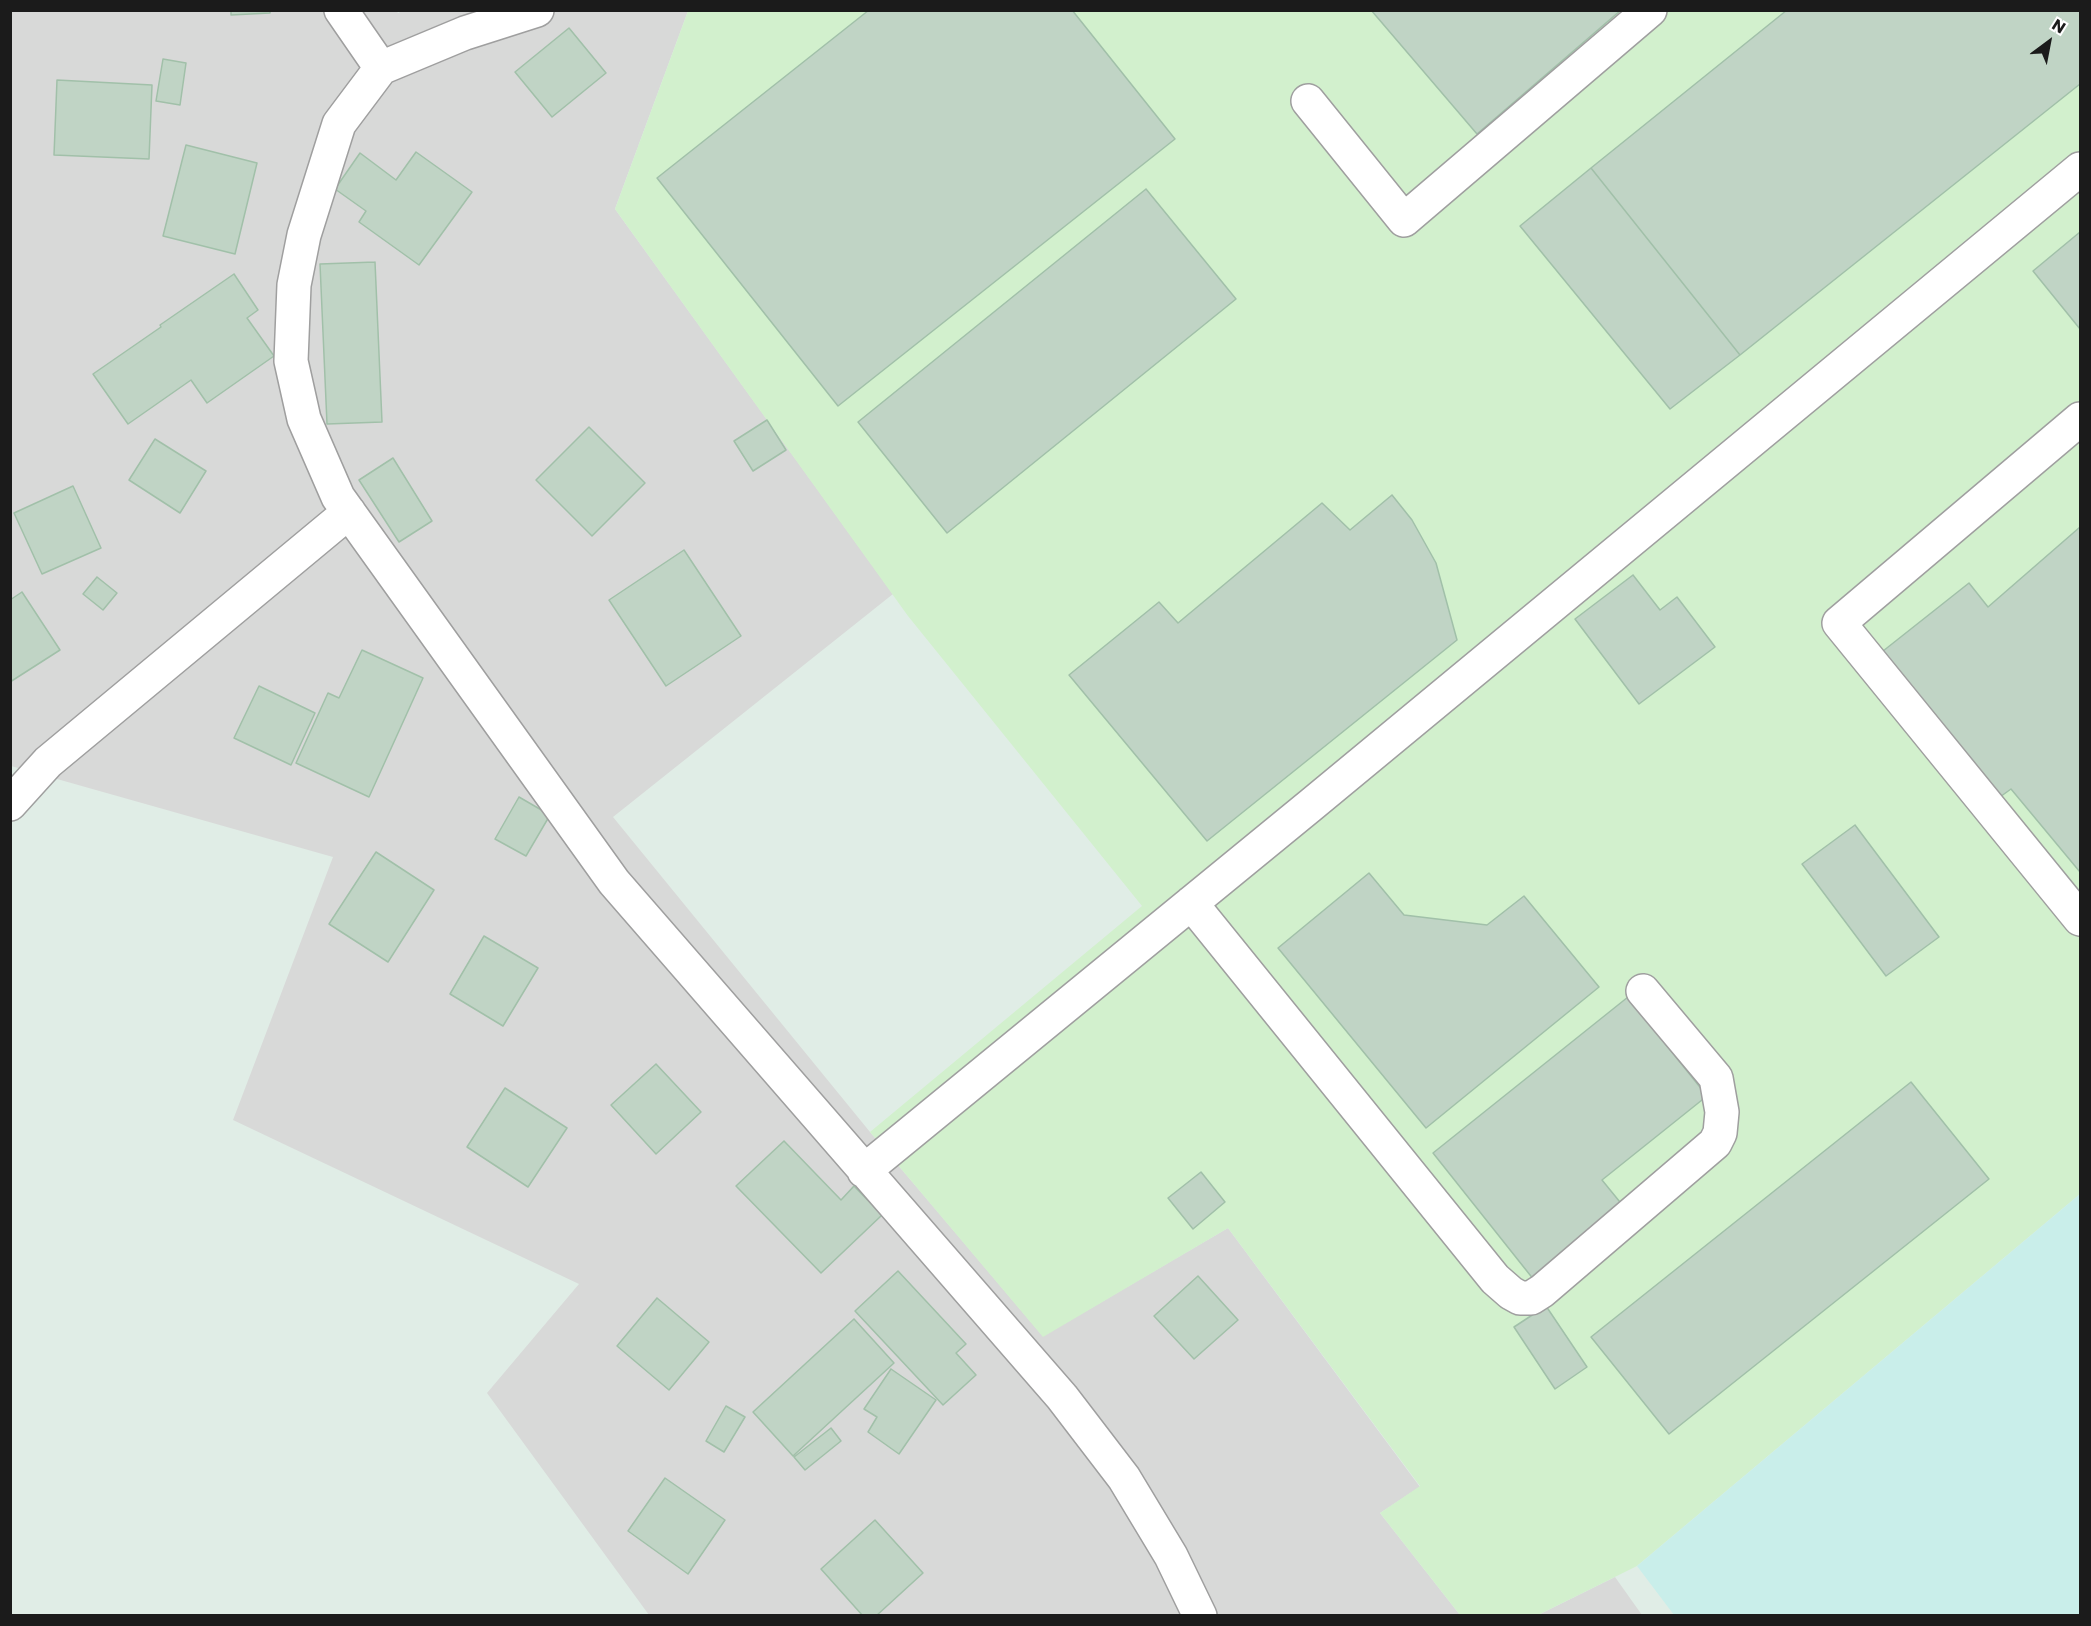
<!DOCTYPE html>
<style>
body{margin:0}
#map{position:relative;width:2091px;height:1626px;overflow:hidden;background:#e0ede6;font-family:Poppins,sans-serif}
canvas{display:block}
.frame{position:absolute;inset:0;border:12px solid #1b1b1b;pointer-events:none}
.north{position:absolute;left:2019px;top:12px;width:60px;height:60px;-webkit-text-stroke:4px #fff;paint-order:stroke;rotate:32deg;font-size:16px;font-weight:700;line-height:24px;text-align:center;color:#1b1b1b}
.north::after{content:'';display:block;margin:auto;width:21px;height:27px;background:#1b1b1b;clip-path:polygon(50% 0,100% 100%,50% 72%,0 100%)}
</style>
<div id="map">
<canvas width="2091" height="1626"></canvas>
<div class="frame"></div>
<div class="north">N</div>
</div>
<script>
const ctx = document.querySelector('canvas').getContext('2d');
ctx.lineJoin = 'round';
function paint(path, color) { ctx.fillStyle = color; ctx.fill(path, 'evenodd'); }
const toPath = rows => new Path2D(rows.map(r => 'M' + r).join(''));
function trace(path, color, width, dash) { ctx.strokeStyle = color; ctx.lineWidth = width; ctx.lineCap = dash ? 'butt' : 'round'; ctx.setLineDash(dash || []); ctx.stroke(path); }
paint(toPath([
 [396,10,398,13,404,10,688,11,615,209,893,594,613,817,870,1132,1043,1336,1228,1228,1420,1487,1380,1513,1460,1615,649,1615,487,1393,579,1284,233,1120,333,857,11,766,10,11],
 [1615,1577,1642,1615,1538,1615]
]), '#d8d9d8');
paint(toPath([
 [688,11,2080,11,2080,1194,1637,1566,1538,1615,1460,1615,1380,1513,1420,1486,1228,1228,1043,1337,870,1132,1142,906,908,616,615,209]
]), '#d2f0cd');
paint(toPath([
 [2080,1194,2080,1615,1674,1615,1637,1566]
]), '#c9eeea');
const building = toPath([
 [231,10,270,10,270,13,231,15,231,10],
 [869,10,1072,10,1175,139,838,406,657,178,869,10],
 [1371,10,1621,10,1477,134,1371,10],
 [1787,10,2080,10,2080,84,1740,355,1591,168,1787,10],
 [569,28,606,73,552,117,515,72,569,28],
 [163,59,186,63,180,105,156,101,163,59],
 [57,80,152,85,149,159,54,155,57,80],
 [186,145,257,163,235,254,163,236,186,145],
 [416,152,472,192,419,265,359,222,366,211,335,189,360,153,396,180,416,152],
 [1591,168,1740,355,1670,409,1520,226,1591,168],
 [1146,189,1236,299,947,533,858,422,1146,189],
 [2080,232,2080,329,2033,271,2080,232],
 [375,262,382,422,327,424,320,264,375,262],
 [234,274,258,310,247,318,274,356,207,403,191,380,128,424,93,374,161,327,160,325,234,274],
 [767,420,786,450,753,471,734,441,767,420],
 [589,427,645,483,592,536,536,480,589,427],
 [155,439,206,471,180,513,129,480,155,439],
 [393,458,432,521,399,542,359,480,393,458],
 [73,486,101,548,42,574,14,513,73,486],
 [1392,495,1412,520,1436,563,1457,640,1207,841,1069,675,1159,602,1178,623,1322,503,1350,530,1392,495],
 [2080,527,2080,872,2011,789,1993,802,1878,655,1969,583,1988,607,2080,527],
 [684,550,741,636,666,686,609,600,684,550],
 [1633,575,1660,610,1677,597,1715,647,1639,704,1575,619,1633,575],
 [97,577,117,593,103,610,83,594,97,577],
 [22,592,60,650,10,682,10,600,22,592],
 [362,650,423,678,369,797,296,763,328,693,339,698,362,650],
 [259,686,315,713,291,765,234,738,259,686],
 [519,797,550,815,526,856,495,839,519,797],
 [1855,825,1939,937,1886,976,1802,864,1855,825],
 [376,852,434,890,388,962,329,924,376,852],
 [1369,873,1404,915,1487,925,1524,896,1599,987,1426,1128,1278,948,1369,873],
 [484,936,538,968,503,1026,450,994,484,936],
 [1628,997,1707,1096,1602,1180,1624,1207,1534,1280,1433,1153,1628,997],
 [656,1064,701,1112,656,1154,611,1105,656,1064],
 [1911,1082,1989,1179,1669,1434,1591,1337,1911,1082],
 [505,1088,567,1128,528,1187,467,1147,505,1088],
 [784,1141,841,1200,854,1186,882,1215,821,1273,736,1186,784,1141],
 [1201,1172,1225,1202,1193,1229,1168,1198,1201,1172],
 [898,1271,966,1344,956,1353,976,1375,943,1405,855,1311,898,1271],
 [1198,1276,1238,1320,1194,1359,1154,1316,1198,1276],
 [657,1298,709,1342,669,1390,617,1346,657,1298],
 [1546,1306,1587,1367,1555,1389,1514,1327,1546,1306],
 [854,1319,894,1363,793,1456,753,1412,854,1319],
 [891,1369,936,1400,899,1454,868,1432,877,1417,864,1409,891,1369],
 [726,1406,745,1417,724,1452,706,1441,726,1406],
 [831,1428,841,1441,805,1470,794,1457,831,1428],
 [665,1478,725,1520,688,1574,628,1531,665,1478],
 [875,1520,923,1573,876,1616,863,1616,821,1569,875,1520]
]);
paint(building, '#c0d4c5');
trace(building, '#a1c0a9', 1.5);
const minor = toPath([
 [341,10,381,68],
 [537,10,465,33,381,68,339,124,304,235,294,285,291,361,304,419,338,497,614,882,1062,1397,1124,1478,1171,1556,1200,1616],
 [1308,101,1404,220,1650,10],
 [2080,419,1839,623,2080,919],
 [10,804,48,762,349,512],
 [1191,903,1495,1279,1511,1293,1520,1298,1531,1298,1542,1291,1715,1143,1720,1133,1722,1112,1716,1078,1643,991],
 [864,1171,1311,805,2080,169]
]);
trace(minor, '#9f9f9f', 36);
trace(minor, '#fff', 33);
</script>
